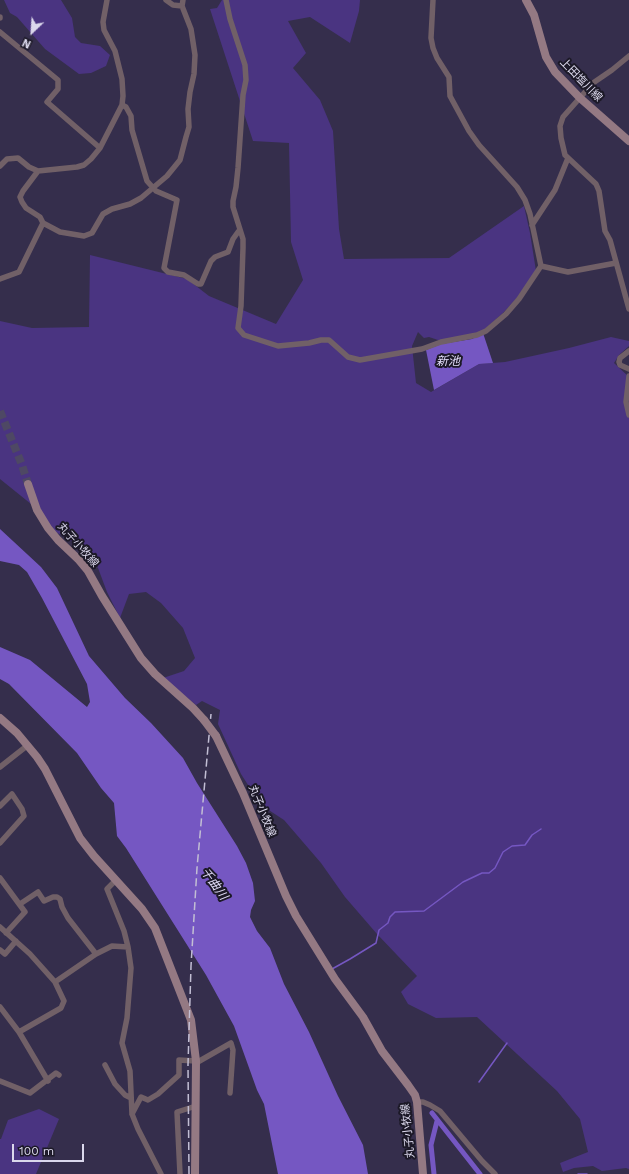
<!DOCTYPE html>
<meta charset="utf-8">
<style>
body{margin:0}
#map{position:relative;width:629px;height:1174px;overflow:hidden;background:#352e4c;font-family:"Work Sans",sans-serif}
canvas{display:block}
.north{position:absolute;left:12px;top:12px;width:40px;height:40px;-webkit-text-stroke:3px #1c1927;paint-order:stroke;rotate:205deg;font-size:11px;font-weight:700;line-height:16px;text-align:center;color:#dbd8ec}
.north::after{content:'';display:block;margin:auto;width:14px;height:18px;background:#dbd8ec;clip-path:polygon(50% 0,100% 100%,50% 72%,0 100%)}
.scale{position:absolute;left:12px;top:1144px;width:72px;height:18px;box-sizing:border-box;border:2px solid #dbd8ec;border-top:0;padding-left:5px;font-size:12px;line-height:14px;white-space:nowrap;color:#dbd8ec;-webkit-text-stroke:3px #1c1927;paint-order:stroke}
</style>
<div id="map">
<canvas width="629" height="1174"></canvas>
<div class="north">N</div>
<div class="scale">100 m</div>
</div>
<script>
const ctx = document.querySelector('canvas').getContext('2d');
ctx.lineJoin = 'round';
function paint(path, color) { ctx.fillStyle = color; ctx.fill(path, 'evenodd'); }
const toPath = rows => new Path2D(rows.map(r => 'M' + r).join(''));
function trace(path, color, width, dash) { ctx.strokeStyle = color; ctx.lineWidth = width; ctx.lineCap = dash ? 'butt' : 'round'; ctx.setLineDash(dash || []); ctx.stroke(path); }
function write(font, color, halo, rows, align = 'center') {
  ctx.font = font + ' "Work Sans","Noto Sans JP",sans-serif'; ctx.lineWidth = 4; ctx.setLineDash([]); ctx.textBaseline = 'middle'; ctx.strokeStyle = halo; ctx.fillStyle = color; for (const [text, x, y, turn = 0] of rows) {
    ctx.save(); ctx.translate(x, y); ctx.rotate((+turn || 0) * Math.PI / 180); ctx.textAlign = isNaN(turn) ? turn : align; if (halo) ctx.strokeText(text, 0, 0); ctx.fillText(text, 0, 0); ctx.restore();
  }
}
paint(toPath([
 [4,0,61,0,72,18,75,37,81,43,100,46,110,55,106,66,91,73,79,74,45,49,17,17,10,13],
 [222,0,360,0,359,11,350,43,310,17,288,21,306,53,293,68,320,100,333,131,339,229,344,259,449,258,524,206,530,233,536,271,517,298,503,313,485,329,476,334,441,341,429,337,424,338,418,332,412,346,416,383,431,392,479,364,505,362,569,348,611,337,629,341,629,346,619,355,614,363,629,377,629,1169,626,1168,602,1171,593,1166,574,1168,563,1172,560,1163,588,1152,580,1119,557,1091,477,1017,436,1018,408,1004,401,992,417,976,377,934,345,897,321,863,284,820,261,805,241,774,218,724,220,710,202,701,196,705,163,678,184,671,195,658,183,628,161,603,146,592,129,594,120,618,107,592,98,568,82,547,52,530,31,504,0,479,0,321,32,328,89,327,90,255,187,279,209,296,276,324,303,280,291,242,289,143,253,141,210,9,217,8],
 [39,1109,59,1119,36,1174,0,1174,0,1139,1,1139,8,1120]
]), '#4a3481');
paint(toPath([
 [483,333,493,363,479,364,434,390,426,350,441,344,472,339],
 [0,529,41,567,57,588,89,656,125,698,151,723,183,758,197,783,237,846,246,863,253,883,255,901,251,910,250,917,257,931,270,948,284,984,309,1032,338,1096,363,1145,368,1174,278,1174,264,1104,257,1090,234,1026,206,975,126,848,117,836,114,803,101,788,77,753,9,684,0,679,0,647,30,660,87,707,90,702,87,684,42,598,27,572,19,565,0,561]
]), '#7557c2');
trace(toPath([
 [332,969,350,959,376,943,379,930,388,923,390,917,395,912,424,911,463,882,482,873,489,873,495,868,503,852,512,846,525,845,532,835,541,829],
 [479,1082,507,1043],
 [578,1174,587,1174]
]), '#7557c2', 1.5);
trace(toPath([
 [432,1113,480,1174],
 [434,1174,431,1145,437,1121]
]), '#7557c2', 5);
trace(toPath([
 [0,411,22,465,28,484]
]), '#4e4864', 8, [8, 4]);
trace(toPath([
 [166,0,173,5,182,6],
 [226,0,230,19,245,65,246,80,243,95,238,168,236,187,233,201,233,207,243,239,243,248,241,306,238,328,244,335,278,346,309,343,321,340,329,340,348,357,360,360,422,349,441,342,477,335,486,331,506,314,519,299,541,266,530,214,525,200,517,187,479,145,469,131,450,96,449,77,437,58,433,48,431,38,433,0],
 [0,17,0,18],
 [0,32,58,80,58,89,47,102,100,148],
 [629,56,612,70,593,83,563,117,560,126,561,138,565,155,596,184,599,191,605,231,610,240,629,309],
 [122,105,126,107,131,116,132,130,147,181,156,191,177,200,164,268,168,272,184,275,198,284,201,284,211,261,215,257,228,252,233,239,238,232,240,230],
 [0,166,7,159,18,158,29,167,38,171,77,167,84,165,91,159,100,148,122,105,123,96,122,79,115,51,104,30,103,22,107,0],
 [38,171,23,191,20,197,22,202,26,208,40,217,43,223,60,232,84,236,92,233,103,214,112,209,130,204,141,198,167,176,180,160,186,137,189,127,188,109,190,92,194,74,195,55,191,29,182,6,183,0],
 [532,225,555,190,568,158],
 [541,266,568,272,616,263],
 [0,279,19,272,43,223],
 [629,351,620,358,619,362,620,365,629,369],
 [629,376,626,402,629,415],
 [0,767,28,745],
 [0,806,12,794,22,809,24,816,0,843],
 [0,878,25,912,6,933],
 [116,880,107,889,124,931,128,947,131,968,127,1018,122,1043,130,1071,132,1114,138,1129,161,1174],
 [20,904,38,892,44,901,53,897,57,897,60,899,62,907,68,918,96,954],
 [0,927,30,954,55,982],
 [0,950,5,954,16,941],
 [0,1007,19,1032,48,1081],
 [19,1032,61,1008,64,1001,55,982,96,954,112,946,128,947],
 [196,1063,231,1043,233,1050,230,1093],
 [105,1065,115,1084,125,1095,131,1098],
 [0,1081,30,1093,56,1073,59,1075],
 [417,1102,423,1102,430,1105,440,1111,482,1161,495,1174],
 [132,1114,141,1097,148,1100,158,1094,179,1075,179,1060,196,1061],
 [180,1174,177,1112,196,1106]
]), '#716067', 5.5);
trace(toPath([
 [526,0,534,15,546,57,555,72,580,98,629,141],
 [28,484,37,510,48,528,58,540,78,559,88,571,102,596,141,658,155,674,193,708,204,720],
 [0,718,17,733,37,757,45,769,80,838,94,856,142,909,155,928,191,1020,196,1061,195,1174],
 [216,736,243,793,286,896,296,916,335,979,363,1017,382,1051,408,1085,415,1095,417,1102,423,1174]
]), '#947983', 8);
trace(toPath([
 [189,1174,188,1065,191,966,197,868,211,714]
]), '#c2bed4', 1.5, [8, 4]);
trace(toPath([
 [204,720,216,736]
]), '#947983', 8);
write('11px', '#dbd8ec', '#1c1927', [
 ["上田塩川線",581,80,46],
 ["丸子小牧線",78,545,48],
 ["丸子小牧線",262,811,68],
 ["丸子小牧線",408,1131,-96]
]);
write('italic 12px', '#e2ddf9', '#1c1927', [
 ["新池",448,361],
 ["千曲川",214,884,54]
]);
</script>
